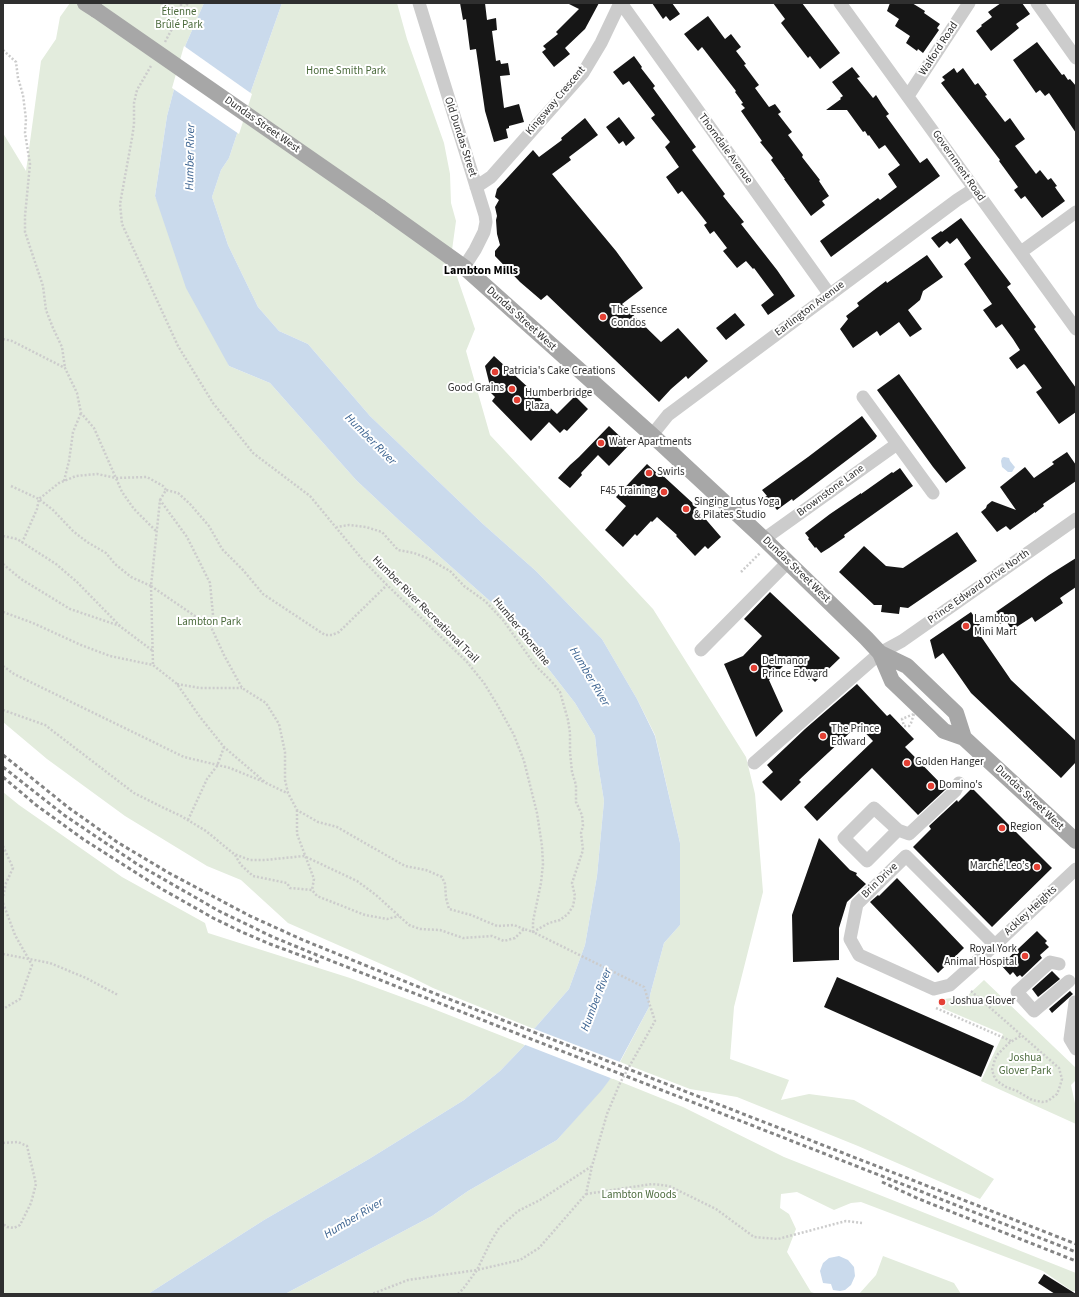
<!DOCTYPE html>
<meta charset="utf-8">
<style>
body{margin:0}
#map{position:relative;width:1079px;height:1297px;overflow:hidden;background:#fff;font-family:"Source Sans 3",sans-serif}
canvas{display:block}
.frame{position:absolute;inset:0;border:4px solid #2f2f2f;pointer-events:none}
</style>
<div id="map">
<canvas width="1079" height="1297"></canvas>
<div class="frame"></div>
</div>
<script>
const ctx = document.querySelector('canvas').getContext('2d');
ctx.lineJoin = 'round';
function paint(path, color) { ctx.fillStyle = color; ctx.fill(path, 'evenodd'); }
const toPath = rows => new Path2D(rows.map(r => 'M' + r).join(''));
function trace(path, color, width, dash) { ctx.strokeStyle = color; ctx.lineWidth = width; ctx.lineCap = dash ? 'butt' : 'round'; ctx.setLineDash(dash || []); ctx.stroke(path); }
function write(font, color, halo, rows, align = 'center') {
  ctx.font = font + ' "Source Sans 3",sans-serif'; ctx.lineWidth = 4; ctx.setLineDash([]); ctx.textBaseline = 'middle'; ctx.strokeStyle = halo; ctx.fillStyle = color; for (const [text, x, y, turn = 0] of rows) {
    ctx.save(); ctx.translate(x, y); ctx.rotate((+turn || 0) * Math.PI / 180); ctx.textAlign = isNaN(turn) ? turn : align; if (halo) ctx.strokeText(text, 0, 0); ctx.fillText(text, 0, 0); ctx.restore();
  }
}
paint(toPath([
 [70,3,204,3,186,44,167,116,155,196,229,366,270,383,356,480,402,523,509,618,575,703,595,736,598,764,604,801,597,876,585,945,569,989,534,1029,433,988,413,978,288,923,241,880,207,866,125,816,47,759,3,722,3,133,26,171,41,61,56,39,60,17],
 [282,3,397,3,407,39,444,143,450,174,451,203,456,221,452,250,456,274,475,329,466,351,490,435,653,609,746,757,755,794,763,892,734,1007,730,1059,789,1080,781,1100,809,1094,854,1100,994,1179,980,1199,858,1146,737,1097,690,1089,620,1062,649,1007,650,995,664,943,680,925,680,843,655,735,637,699,602,639,536,571,483,524,370,416,308,344,279,331,258,307,228,245,212,197,221,170,229,158,251,91],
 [3,792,19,805,122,877,205,923,208,933,350,978,426,1006,525,1045,500,1071,464,1100,369,1159,264,1220,148,1294,3,1294],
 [984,980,1076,1068,1076,1080,1071,1085,1076,1108,1076,1124,981,1081,1003,1034,942,1008,944,999,967,996],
 [611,1078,683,1107,784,1157,1076,1273,1076,1291,1072,1291,1043,1271,861,1202,851,1203,834,1210,797,1192,781,1194,780,1208,789,1214,796,1229,787,1252,811,1292,817,1294,285,1294,432,1216,468,1191,557,1140],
 [883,1256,954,1283,961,1294,859,1294,876,1275]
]), '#e3ecdd');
paint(toPath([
 [204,3,282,3,251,91,229,158,221,170,212,197,228,245,258,307,279,331,308,344,370,416,483,524,536,571,602,639,637,699,655,736,680,843,680,925,664,943,650,995,649,1007,611,1078,601,1091,557,1140,468,1191,432,1216,285,1294,148,1294,264,1220,369,1159,464,1100,500,1071,525,1045,534,1029,569,989,585,945,597,876,604,801,598,764,595,736,575,703,509,618,402,523,356,480,270,383,229,366,186,288,155,196,167,116,186,44],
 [1004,457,1009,458,1010,461,1014,466,1015,467,1012,472,1008,472,1002,467,1001,461,1002,458],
 [839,1256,848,1260,854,1267,855,1276,851,1285,845,1290,840,1291,833,1290,831,1284,823,1283,820,1271,823,1263,829,1258]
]), '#cadaec');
paint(toPath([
 [184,46,252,94,239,134,172,88],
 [532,1028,620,1062,622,1063,613,1079,523,1044]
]), '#fff');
paint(toPath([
 [460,3,485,3,487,20,496,18,497,30,492,31,496,61,500,60,501,64,508,63,510,75,500,76,504,108,519,104,524,122,509,126,509,128,506,129,508,138,494,142,485,111,476,49,470,50,466,19,463,20],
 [567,3,599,3,585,29,565,48,570,54,554,67,542,52,546,49,543,46,558,34,556,32,579,9],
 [652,3,672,3,680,14,670,21,666,16,663,19],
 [773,3,802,3,840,53,820,69,810,56,808,58,781,23,785,19],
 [890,3,912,3,925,11,924,13,940,24,937,28,939,30,923,53,918,49,917,51,906,43,910,36,895,26,899,19,887,11],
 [1001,3,1022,3,1030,14,1016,24,1019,28,991,51,976,31,982,26,981,25,992,17,988,12],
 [708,16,725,39,731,34,741,47,736,51,746,64,744,65,759,85,755,88,769,107,775,104,781,112,778,114,792,132,788,135,803,155,802,157,820,180,819,181,829,196,822,201,825,205,811,216,784,179,785,179,771,160,773,158,760,142,762,141,741,111,745,108,741,104,743,103,735,92,736,91,702,47,698,51,684,34],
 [1037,42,1062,75,1064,74,1068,80,1070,79,1076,86,1076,133,1049,93,1045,96,1040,90,1036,93,1013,60],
 [634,56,642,67,641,68,655,86,653,88,696,147,692,150,725,194,723,196,744,222,741,224,777,270,795,296,768,315,761,305,774,295,754,268,753,269,746,261,737,268,723,251,727,248,714,231,710,234,704,225,707,223,682,191,678,194,666,177,679,167,665,147,670,142,651,118,655,115,629,81,623,85,613,72],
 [852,67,860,77,857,78,873,98,876,95,883,106,889,114,886,116,920,163,927,158,940,176,831,257,820,241,878,198,880,200,897,187,888,174,900,165,885,145,879,149,869,135,868,136,865,131,863,132,847,110,826,110,841,99,840,98,843,96,832,82],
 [954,68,957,73,963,68,975,85,978,83,987,95,985,96,1005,122,1010,118,1025,139,1015,146,1036,174,1040,170,1048,180,1051,178,1057,186,1055,187,1057,190,1065,201,1042,218,1025,196,1021,199,1014,190,1018,187,999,161,1000,160,941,83,945,80,942,77],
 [619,117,635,138,626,146,623,141,619,144,606,127],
 [585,118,598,135,569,157,571,160,552,174,616,251,643,288,622,304,661,342,678,328,708,361,688,379,686,376,671,389,659,402,547,295,541,300,520,282,495,256,495,251,500,245,497,234,496,220,497,216,495,207,499,200,495,197,497,189,533,150,539,157,562,140,561,138],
 [961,218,1011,284,1007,287,1036,327,1034,329,1076,388,1076,412,1059,424,1036,392,1042,388,1026,366,1024,364,1017,369,1009,358,1020,350,1013,339,1002,324,996,328,983,310,992,304,964,264,971,258,957,238,950,244,947,241,939,248,931,238,941,231,942,232],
 [927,255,943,277,923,291,920,300,908,310,922,329,910,337,899,322,880,336,877,331,853,348,840,329,848,319,846,316,859,306,857,303,874,290,886,281,887,283],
 [735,313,745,325,726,340,716,328],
 [494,356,557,414,575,396,588,409,567,431,564,429,560,433,549,422,531,441,492,401,495,397,487,389,490,386,485,366],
 [899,374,966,468,946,483,933,467,877,390],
 [862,416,877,436,875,439,793,501,792,499,777,510,773,505,772,506,765,497,767,496,762,490,808,457],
 [609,426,629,445,609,466,598,455,581,473,582,475,570,488,558,478,570,465,579,457],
 [1067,452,1076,465,1076,481,1043,504,1044,506,1035,513,1035,512,1010,530,1006,526,997,532,981,512,986,508,987,505,992,501,1016,510,1000,487,1025,467,1034,478,1054,464,1052,462],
 [647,464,659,475,660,473,697,507,696,508,721,537,708,549,705,546,695,556,676,536,677,535,657,517,652,522,651,521,637,536,635,534,623,547,605,530,626,506,616,497],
 [900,468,913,486,844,535,845,537,829,548,821,553,816,547,815,548,808,539,809,538,805,533,830,514,861,493,861,494,892,472,893,473],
 [957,532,977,561,908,608,900,607,899,614,881,612,882,605,874,605,839,572,864,546,886,566,903,568],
 [1076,558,1076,587,1060,598,1063,603,1035,622,1032,617,1012,630,1006,621,1000,624,993,614,1049,575],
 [770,592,840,658,815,682,811,678,809,680,788,661,769,680,783,711,756,737,724,664,743,656,762,636,744,619],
 [971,612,985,632,980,635,1011,680,1076,741,1076,762,1061,778,971,693,943,653,935,659,930,640],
 [857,684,887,716,890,714,914,739,905,747,946,789,918,815,872,768,817,821,804,807,873,741,858,725,799,780,801,782,781,801,762,782,773,772,767,765,805,729],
 [972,788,1052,868,992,927,913,847,931,829,929,826,957,800,958,802],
 [819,838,850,870,857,873,856,875,866,884,847,902,839,928,839,960,793,962,792,915],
 [897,878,964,948,938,973,870,902,878,895,879,896],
 [1037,931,1047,941,1045,943,1049,947,1040,955,1042,958,1022,977,1020,975,1017,977,1013,972,1010,975,1001,965],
 [1052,971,1060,979,1038,997,1032,989],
 [837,977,994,1046,981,1077,824,1007],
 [1070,991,1073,994,1052,1013,1049,1009],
 [1044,1274,1076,1294,1055,1294,1038,1283]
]), '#161616');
trace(toPath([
 [182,12,188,3],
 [165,42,181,12,181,3],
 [3,50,16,62,18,78,23,95,26,119,25,133,30,164,25,216,25,232,43,286,46,310,53,328,62,347,65,368],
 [151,66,137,90,134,103,134,124,132,138,120,204,122,224,178,346,213,403,253,453,310,496,362,559,387,585,467,662,484,683,498,706,514,735,524,761,537,813,542,846,543,864,541,883,533,921,533,932,644,987,655,1021,620,1083,607,1114,592,1166,586,1194,539,1248,520,1260,477,1270,408,1280,372,1294],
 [3,339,12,341,65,368,77,393,81,413,94,428,122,492,134,509,157,532],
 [64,481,69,461,73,432,81,413],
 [11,486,39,499,53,510,73,531,87,542,106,553,115,564,131,577,151,586,160,500,187,537,210,583,213,615,211,627,224,655,242,688,266,703,279,724,285,752,285,780,288,793,297,810,318,822,337,827,405,866,426,870,442,877,445,884,446,898,449,909,471,915,497,926,514,925,524,929],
 [160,500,166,490,178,493,190,504,209,526,222,549,243,570,263,594,325,635,332,635,339,632,387,585],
 [3,536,17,539,56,564,77,582,121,627,153,651],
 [22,543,37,509,39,499,59,483,76,476,97,474,116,478,147,477,163,486,166,490],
 [3,564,21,579,70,609,120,626],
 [741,572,760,553],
 [151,586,153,665],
 [151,586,211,627],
 [3,612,33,623,81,645,110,656,153,665,177,684,200,717,224,747,266,783,287,793],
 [3,666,14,674,184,757,230,768,264,782],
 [177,684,200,688,242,688],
 [3,710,45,725,134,793,162,807,181,816,206,831,234,854,250,860,265,860,304,856,357,881,376,895,409,925,420,929,440,930,463,938,492,936,504,941,515,938,524,929,533,932,549,923,560,920,568,914,573,906,575,896,572,883,583,850,581,833,583,826,582,815,576,802,576,785,572,772,570,752,570,733,568,720,560,692,552,682,535,665,503,620,485,601,464,586,450,571,427,558,414,553,398,550,382,532,366,527,349,525,337,527],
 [914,714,911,723,909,726,904,726,902,719,914,714],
 [297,810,297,834,314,879,312,890],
 [188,820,207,779,217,766,224,747],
 [3,846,13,868,6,883,3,897],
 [235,855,241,865,253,876,287,883,290,888,312,890,317,896,365,915,387,919,399,916],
 [3,903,15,935,32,965,20,999,3,1009],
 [3,954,50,963,86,978,118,995],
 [971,991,1059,1068,1062,1079,1060,1086,1057,1094,1048,1101,1042,1102,1032,1100,1017,1091,1006,1087,997,1081,994,1076,992,1070,995,1059,998,1054,1009,1043,1022,1035],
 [936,1008,1011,1041],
 [3,1143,18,1142,27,1146,36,1184,31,1203,20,1225,14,1228,7,1227,3,1224],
 [586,1194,652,1184,669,1186,716,1209,754,1237,778,1239,846,1221,862,1223],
 [458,1294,463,1289,477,1270,490,1243,499,1228,518,1211,540,1200,592,1166]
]), '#ccc', 2.5, [2, 2]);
trace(toPath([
 [419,3,485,215,486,222,484,232,475,250,464,267],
 [621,3,830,295],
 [840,3,1076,329],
 [1037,3,1076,58],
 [908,96,969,3],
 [476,187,491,177,583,73,601,43,620,3],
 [1021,252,1076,212],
 [863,397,933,493],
 [652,435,668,415,957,200,974,189],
 [764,539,897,444],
 [701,650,788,562],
 [754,763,880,653,902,641,1076,519],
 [898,830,867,861,844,838,874,808,898,830,909,834,955,791,959,783],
 [995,945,906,856,857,904,850,939,859,955,934,989,950,985,995,945,1076,869],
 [1059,964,1050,962,1017,992,1034,1011,1069,981],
 [1075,1002,1070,1039,1076,1049]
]), '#ccc', 13);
trace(toPath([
 [85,3,96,10],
 [380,207,464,267,652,435,764,539,866,638,880,653,892,681,939,726,944,731,964,738,1076,841],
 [880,653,907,666,956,713,964,738]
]), '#a7a7a7', 16);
trace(toPath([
 [3,755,69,808,117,842,169,873,250,916,303,940,431,992,1076,1244],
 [3,767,64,815,137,864,219,911,273,937,329,960,1076,1252],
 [3,777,36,805,83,839,160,888,215,919,242,932,270,944,321,963],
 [882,1182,919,1199,1076,1261]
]), '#848484', 3, [4, 3]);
trace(toPath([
 [96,10,380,207]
]), '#a7a7a7', 16);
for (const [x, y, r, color] of [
 [603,317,4,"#e44034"],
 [495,372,4,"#e44034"],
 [512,389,4,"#e44034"],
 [517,400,4,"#e44034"],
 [601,443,4,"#e44034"],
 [649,473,4,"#e44034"],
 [664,492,4,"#e44034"],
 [686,509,4,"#e44034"],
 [966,626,4,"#e44034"],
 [754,668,4,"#e44034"],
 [823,736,4,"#e44034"],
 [907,763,4,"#e44034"],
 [931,786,4,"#e44034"],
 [1002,828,4,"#e44034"],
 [1037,867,4,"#e44034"],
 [1025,956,4,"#e44034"],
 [942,1002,4,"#e44034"]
]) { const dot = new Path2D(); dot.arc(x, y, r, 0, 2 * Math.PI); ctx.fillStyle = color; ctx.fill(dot); trace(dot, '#fff', 1.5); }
write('11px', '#4c6b3d', '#fff', [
 ["Étienne",179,13],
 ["Brûlé Park",179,26],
 ["Home Smith Park",346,72],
 ["Lambton Park",209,623],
 ["Joshua",1025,1059],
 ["Glover Park",1025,1072],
 ["Lambton Woods",639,1196]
]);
write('11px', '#2f2f2f', '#fff', [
 ["Walford Road",939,49,-57],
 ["Kingsway Crescent",556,101,-50],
 ["Dundas Street West",262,125,35],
 ["Old Dundas Street",460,137,72],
 ["Thorndale Avenue",725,149,54],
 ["Government Road",958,166,55],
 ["Earlington Avenue",810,309,-37],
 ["Dundas Street West",521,319,42],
 ["Brownstone Lane",831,491,-36],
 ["Dundas Street West",796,570,44],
 ["Prince Edward Drive North",979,587,-35],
 ["Humber River Recreational Trail",425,610,45],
 ["Humber Shoreline",521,632,51],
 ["Dundas Street West",1029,798,43],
 ["Brin Drive",880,881,-44],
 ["Ackley Heights",1031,911,-43]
]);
write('11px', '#2f2f2f', '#fff', [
 ["The Essence",611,311],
 ["Condos",611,324],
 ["Patricia's Cake Creations",503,372],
 ["Good Grains",504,389,"right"],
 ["Humberbridge",525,394],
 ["Plaza",525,407],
 ["Water Apartments",609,443],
 ["Swirls",657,473],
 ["F45 Training",656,492,"right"],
 ["Singing Lotus Yoga",694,503],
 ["& Pilates Studio",694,516],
 ["Lambton",974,620],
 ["Mini Mart",974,633],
 ["Delmanor",762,662],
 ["Prince Edward",762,675],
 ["The Prince",831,730],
 ["Edward",831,743],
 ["Golden Hanger",915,763],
 ["Domino's",939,786],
 ["Region",1010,828],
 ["Marché Leo’s",1029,867,"right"],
 ["Royal York",1017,950,"right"],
 ["Animal Hospital",1017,963,"right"],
 ["Joshua Glover",950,1002]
], 'left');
write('italic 12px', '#3d6491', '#fff', [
 ["Humber River",191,157,-89],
 ["Humber River",370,440,45],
 ["Humber River",589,677,59],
 ["Humber River",597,1000,-69],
 ["Humber River",354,1219,-31]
]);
write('bold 12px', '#000', '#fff', [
 ["Lambton Mills",481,271]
]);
</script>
